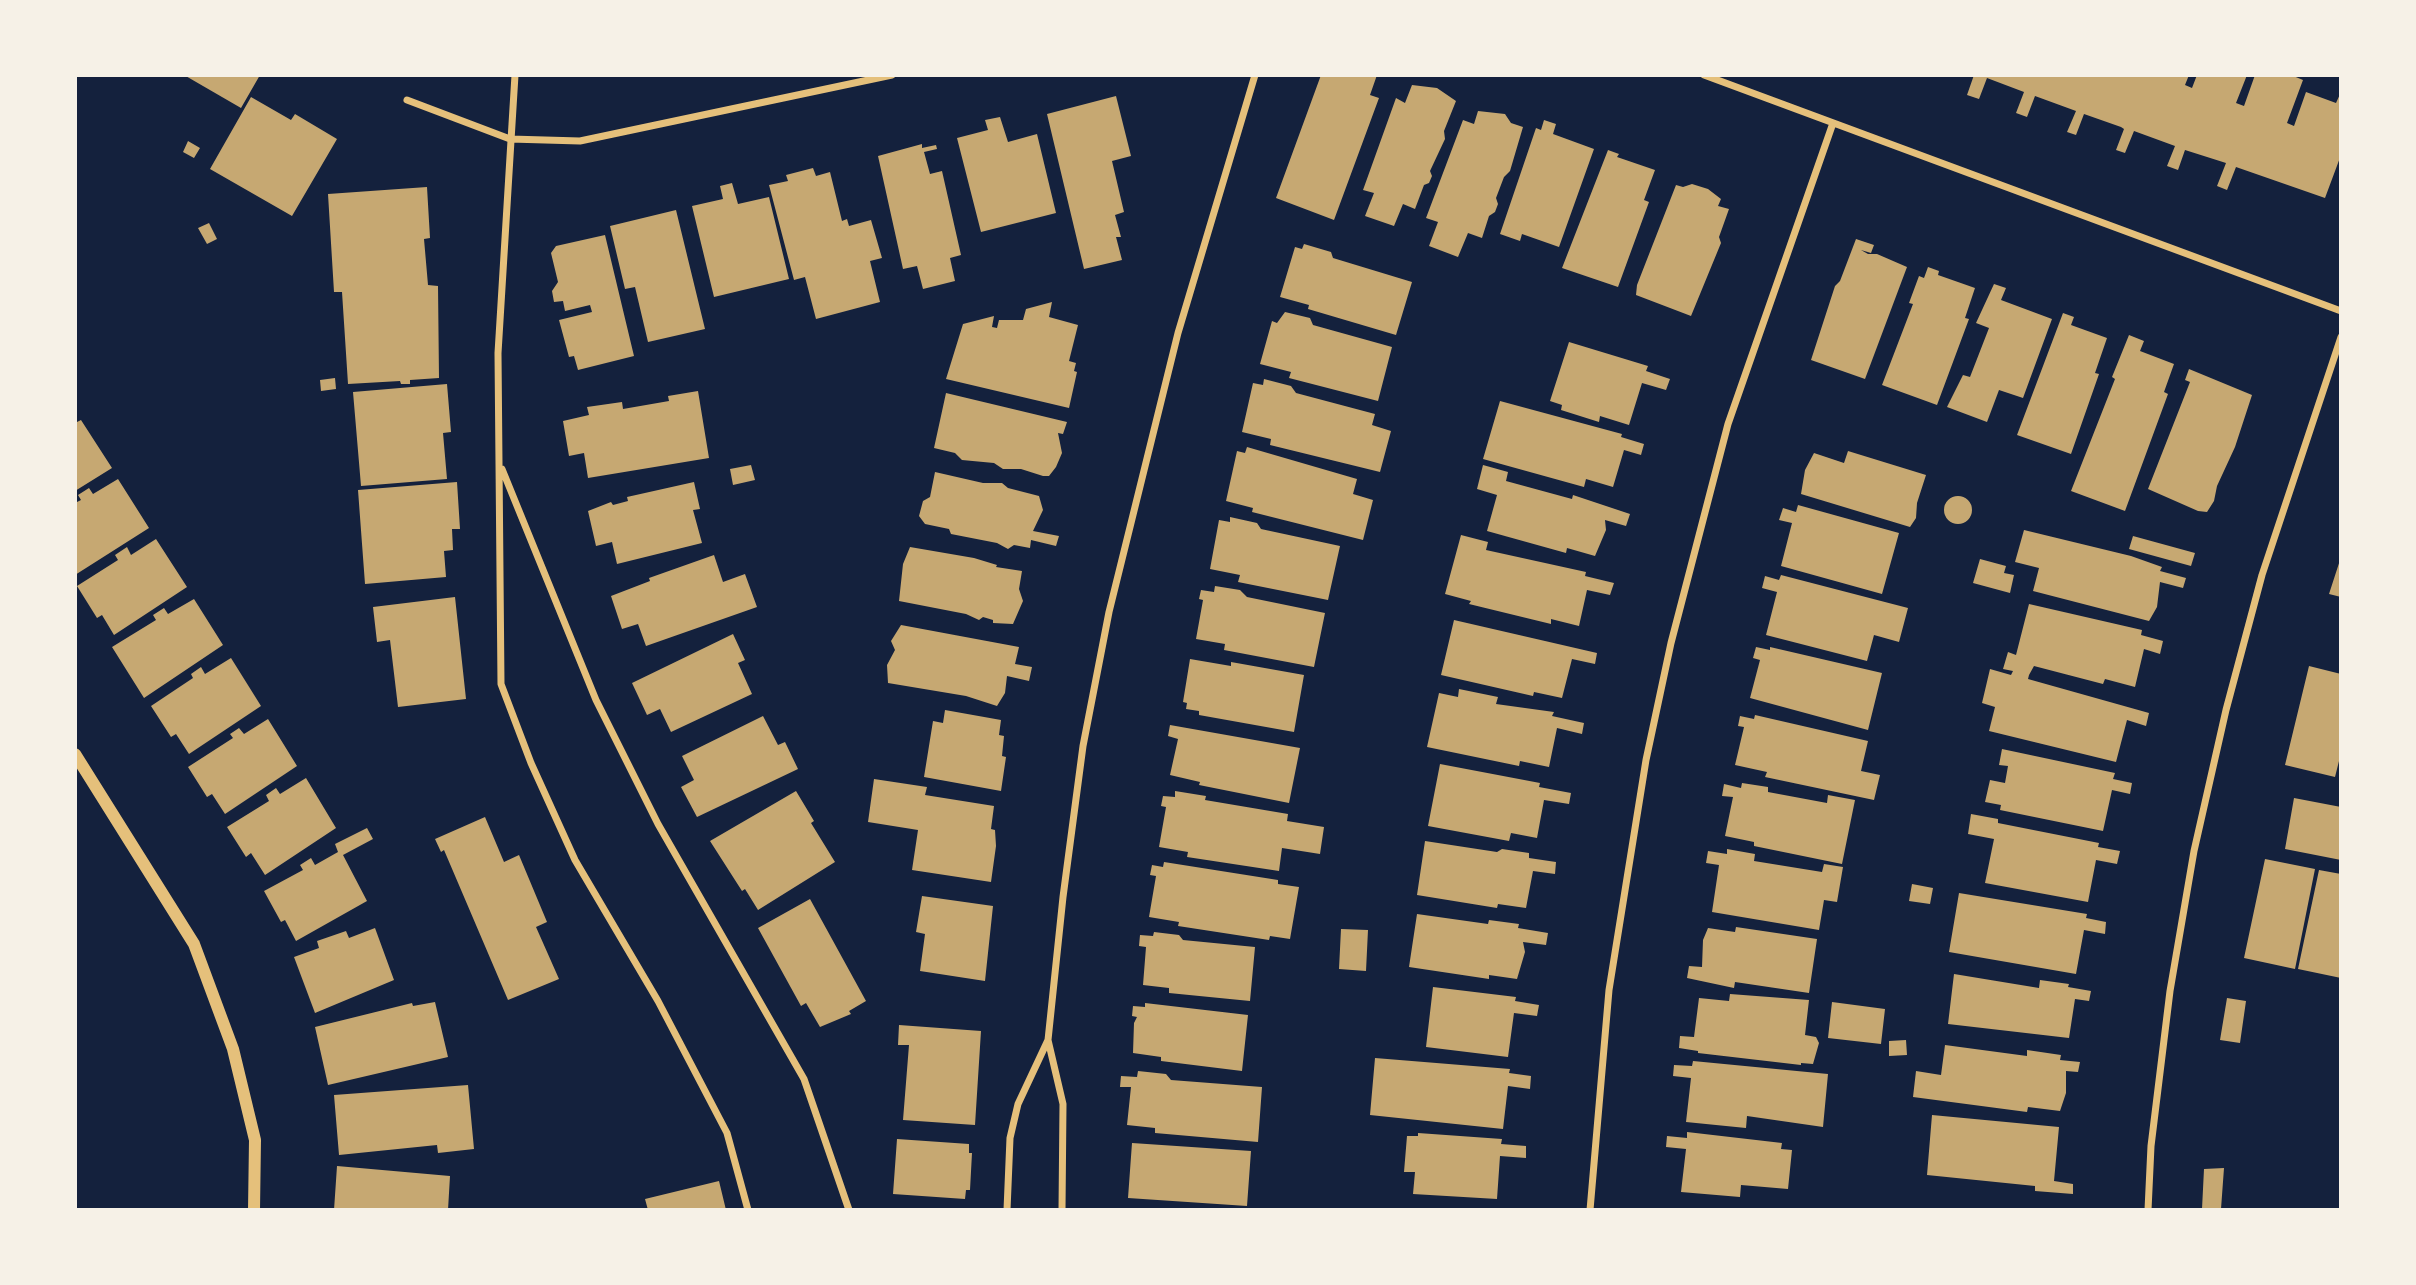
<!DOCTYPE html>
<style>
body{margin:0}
#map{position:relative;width:2416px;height:1285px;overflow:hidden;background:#14213d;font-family:"IBM Plex Sans",sans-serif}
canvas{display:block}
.frame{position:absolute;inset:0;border:77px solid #f6f1e7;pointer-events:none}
</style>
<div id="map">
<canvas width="2416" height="1285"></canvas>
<div class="frame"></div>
</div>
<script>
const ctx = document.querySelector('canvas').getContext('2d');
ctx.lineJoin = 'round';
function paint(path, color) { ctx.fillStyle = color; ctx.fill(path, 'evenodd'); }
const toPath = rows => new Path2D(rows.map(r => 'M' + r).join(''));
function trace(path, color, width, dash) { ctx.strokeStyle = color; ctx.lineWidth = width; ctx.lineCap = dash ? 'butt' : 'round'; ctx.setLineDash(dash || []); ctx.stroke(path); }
paint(toPath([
 [184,75,260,75,241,108],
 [1321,75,1377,75,1370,95,1379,98,1334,220,1276,198],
 [1974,75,2189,75,2185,85,2192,88,2197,75,2247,75,2236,103,2244,106,2255,75,2291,75,2303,80,2287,123,2294,126,2306,92,2336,103,2341,92,2341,155,2325,198,2236,167,2227,190,2217,186,2226,163,2185,150,2178,170,2167,166,2175,146,2134,131,2125,153,2116,150,2124,129,2121,127,2084,114,2076,135,2067,132,2076,111,2035,96,2027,117,2016,113,2024,92,1987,78,1979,99,1967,95],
 [1412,85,1437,88,1456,101,1444,131,1445,139,1430,171,1432,176,1429,183,1424,185,1415,209,1403,204,1394,226,1365,216,1374,193,1363,190,1396,98,1405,103],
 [1116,96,1131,156,1112,161,1124,212,1115,215,1121,237,1116,237,1122,260,1084,269,1047,114],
 [251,97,291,120,295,114,337,139,292,216,210,169],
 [1478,111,1505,114,1511,123,1523,127,1510,171,1504,177,1496,198,1498,204,1495,212,1489,216,1482,238,1468,233,1458,257,1429,246,1438,222,1426,218,1463,120,1474,124],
 [1000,117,1008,142,1037,134,1056,213,981,232,957,138,988,130,985,120],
 [1544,120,1556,124,1553,134,1594,149,1559,247,1522,234,1520,241,1500,234,1536,128,1541,130],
 [188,141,200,148,194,158,183,152],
 [922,144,922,148,936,145,937,149,924,152,930,174,942,171,961,255,950,258,955,281,923,289,917,266,903,269,878,156],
 [1608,150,1619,154,1617,157,1655,170,1644,200,1649,202,1618,287,1562,268],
 [813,168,816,176,830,172,842,221,847,219,849,226,871,220,882,258,870,261,880,302,816,319,805,277,794,280,769,185,788,181,786,175],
 [732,183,738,204,769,197,789,279,714,297,692,206,723,199,720,186],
 [1692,184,1708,189,1721,199,1718,206,1729,209,1719,237,1721,243,1691,316,1636,295,1637,285,1676,185,1683,187],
 [427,187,430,238,424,239,428,285,438,286,439,378,410,380,410,384,401,384,400,381,348,384,342,292,334,292,328,194],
 [676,210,705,329,648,342,635,287,625,289,610,226],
 [209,223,217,239,207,244,198,228],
 [605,235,634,356,578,370,574,356,569,357,559,320,592,312,590,305,565,311,563,301,554,302,552,291,558,282,551,253,556,246],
 [1856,239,1874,245,1871,253,1861,250,1868,254,1877,254,1907,267,1865,379,1811,360,1835,286,1840,281],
 [1304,244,1331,252,1333,258,1412,282,1396,335,1308,309,1309,305,1280,297,1295,247,1302,249],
 [1928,267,1939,271,1938,275,1975,288,1965,318,1969,319,1937,405,1882,385,1913,304,1909,303,1919,276,1924,278],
 [1994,284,2006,288,2001,300,2052,319,2023,398,1999,390,1987,422,1947,407,1963,375,1970,377,1989,328,1976,323],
 [1052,302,1049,317,1078,325,1069,361,1076,363,1074,371,1077,372,1069,408,946,379,963,324,994,316,992,327,997,328,999,320,1023,320,1026,309],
 [1285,312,1310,318,1313,325,1392,347,1378,401,1289,378,1291,372,1260,364,1272,321,1277,323],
 [2063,313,2074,317,2071,325,2107,338,2095,373,2099,374,2071,454,2017,435],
 [2129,335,2144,341,2140,351,2174,364,2164,392,2168,394,2125,511,2071,491,2115,379,2112,377],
 [1569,342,1648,366,1646,371,1670,379,1666,390,1642,383,1629,425,1600,416,1599,422,1561,410,1562,405,1550,401],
 [2189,369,2252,395,2235,447,2217,486,2214,501,2207,512,2198,511,2148,489,2190,382,2185,380],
 [335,378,336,389,321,391,320,380],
 [1264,379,1291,386,1296,393,1375,414,1372,425,1391,431,1380,472,1270,445,1271,439,1242,432,1253,383,1263,385],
 [447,384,451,432,443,433,447,479,361,486,353,392],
 [698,391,709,458,588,478,584,453,569,456,563,421,589,415,587,407,622,402,623,409,669,401,668,396],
 [946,393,1067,422,1063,434,1058,433,1062,453,1056,467,1049,476,1043,476,1021,469,1003,469,994,463,962,460,955,453,934,448],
 [1500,401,1622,434,1621,437,1644,444,1641,455,1624,450,1613,487,1586,479,1584,487,1483,459],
 [81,420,112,468,75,491,75,423],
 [1247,447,1357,479,1353,494,1373,500,1363,540,1252,512,1253,508,1226,501,1237,451,1245,453],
 [1848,451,1926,475,1917,503,1916,518,1910,527,1801,494,1805,470,1814,453,1844,463],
 [751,465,755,480,733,485,730,469],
 [1483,465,1508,472,1506,481,1572,499,1573,495,1630,514,1626,526,1605,520,1606,530,1595,556,1567,548,1566,553,1487,531,1497,495,1477,489],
 [935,472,983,483,1002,483,1008,488,1039,496,1043,510,1033,531,1059,536,1056,546,1031,540,1030,548,1014,545,1008,549,997,543,951,534,949,529,925,524,919,516,923,501,930,497],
 [118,479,149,528,75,575,75,503,81,500,78,495,89,488,93,494],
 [457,482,460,529,452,529,453,550,444,551,446,577,365,584,358,490],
 [694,482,700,509,693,510,702,543,617,564,612,542,596,546,588,511,611,502,613,505,628,501,627,497],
 '1944 510a14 14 0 1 1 28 0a14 14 0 1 1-28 0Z',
 [1798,505,1899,533,1882,594,1781,566,1792,523,1779,520,1783,508,1796,512],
 [1230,517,1257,523,1261,529,1340,546,1328,600,1238,582,1240,575,1210,569,1219,520,1230,522],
 [2024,530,2131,556,2162,567,2160,571,2186,578,2183,588,2160,582,2157,607,2149,621,2033,591,2039,568,2015,562],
 [1461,535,1488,542,1486,550,1586,572,1585,576,1614,583,1610,595,1587,590,1579,626,1551,619,1551,624,1469,604,1471,601,1445,594],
 [2133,536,2195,553,2191,566,2129,549],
 [156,539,187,587,114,635,102,615,97,618,77,586,118,560,115,555,127,547,131,555],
 [910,547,974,558,997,565,996,567,1022,571,1019,589,1023,601,1013,624,993,623,993,620,983,617,979,620,966,614,899,601,903,564],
 [714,555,723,582,745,574,757,607,646,646,638,624,622,629,611,596,650,581,649,578],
 [2341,557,2341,597,2329,594],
 [1980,559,2006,566,2004,573,2014,575,2010,593,1973,583],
 [1781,575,1908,608,1899,642,1874,635,1867,661,1766,635,1777,592,1762,588,1765,576,1779,580],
 [1215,586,1240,590,1247,597,1325,613,1314,667,1224,650,1225,644,1196,639,1203,600,1199,599,1201,590,1214,592],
 [455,597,466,699,398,707,390,640,377,642,373,607],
 [194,599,223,645,144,698,112,647,156,620,153,615,164,608,168,614],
 [2029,604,2142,630,2141,635,2163,641,2160,654,2144,649,2135,687,2105,679,2103,684,2034,666,2029,675,2028,679,2149,713,2146,726,2127,720,2116,762,1989,731,1995,707,1982,703,1990,669,2011,675,2013,671,2003,669,2008,652,2016,655],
 [1454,620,1597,653,1595,664,1572,659,1562,698,1534,692,1533,696,1441,675],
 [901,625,1019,647,1015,664,1032,667,1029,681,1007,676,1005,693,997,706,966,696,888,683,887,665,895,650,891,641],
 [733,634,745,660,738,663,752,694,671,732,660,709,647,715,632,683],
 [1756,647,1770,650,1770,647,1882,673,1868,730,1750,698,1760,660,1753,658],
 [231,658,261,706,189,754,176,734,171,737,151,706,193,678,191,674,201,667,205,674],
 [1190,659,1231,666,1231,662,1304,675,1294,732,1199,715,1199,711,1186,709,1187,703,1183,702],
 [2309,666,2341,674,2341,753,2335,777,2285,765],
 [1459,689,1498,697,1496,704,1554,712,1552,716,1584,723,1582,734,1557,728,1549,767,1520,761,1519,766,1427,747,1439,693,1458,697],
 [945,710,1001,720,999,735,1004,736,1002,756,1006,757,1001,791,924,777,933,721,943,723],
 [1755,715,1868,741,1861,771,1880,775,1874,800,1765,777,1767,772,1735,765,1744,727,1738,726,1740,716,1754,719],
 [763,716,778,745,785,742,798,769,697,817,681,787,694,780,682,756],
 [268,719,297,766,225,814,212,794,207,797,188,767,233,738,230,734,239,728,244,734],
 [1170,725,1300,748,1289,803,1199,785,1200,782,1170,775,1178,739,1168,736],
 [2002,749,2115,773,2113,779,2132,783,2130,794,2112,790,2103,831,2000,810,2001,805,1985,802,1990,780,2005,783,2008,766,1999,765],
 [1440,764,1540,783,1539,787,1571,793,1569,804,1544,800,1537,838,1511,833,1509,841,1428,826],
 [306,778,336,828,265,875,251,853,246,857,227,827,269,801,266,795,276,788,280,794],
 [874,779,927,787,925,795,994,806,991,829,995,830,996,846,991,882,912,870,918,830,868,822],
 [1742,783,1768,787,1768,792,1827,803,1828,795,1855,800,1842,864,1754,846,1754,842,1725,836,1733,797,1722,796,1724,784,1741,788],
 [796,791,814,821,811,823,835,862,758,910,745,889,742,891,710,841],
 [1175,791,1206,796,1205,800,1288,814,1287,821,1324,827,1320,854,1282,848,1279,871,1187,857,1188,852,1159,847,1166,807,1161,806,1163,796,1175,797],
 [2294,798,2341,807,2341,860,2285,849],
 [1971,814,1998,819,1998,823,2099,843,2098,847,2120,851,2117,864,2096,860,2088,902,1985,883,1994,839,1968,834],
 [485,817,504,862,519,855,547,922,536,927,559,979,508,1000,444,850,441,852,435,839],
 [367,828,373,839,343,855,367,901,296,941,285,920,281,922,264,891,303,870,300,865,311,858,315,865,338,852,335,844],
 [1425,841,1497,852,1502,849,1529,853,1529,858,1556,862,1555,874,1533,871,1526,908,1498,904,1497,908,1417,895],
 [1727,849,1755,854,1754,861,1822,872,1824,864,1843,867,1837,902,1824,900,1819,930,1712,912,1719,865,1706,863,1708,851,1727,854],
 [2265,859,2315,869,2295,969,2244,958],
 [1164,862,1278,880,1278,884,1299,887,1290,939,1270,936,1269,940,1178,926,1179,922,1149,917,1156,876,1150,875,1152,865,1163,867],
 [2319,870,2341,874,2341,978,2298,969],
 [1912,884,1933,888,1930,904,1909,901],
 [1959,893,2087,914,2086,918,2106,922,2105,934,2084,930,2076,974,1949,952],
 [922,896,993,906,985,981,920,971,925,934,916,932],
 [810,899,866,1001,849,1011,851,1014,820,1027,806,1003,801,1006,758,928],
 [1417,914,1488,924,1489,920,1519,924,1518,928,1548,933,1546,945,1523,942,1525,952,1517,979,1489,975,1489,979,1409,967],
 [1736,927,1817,939,1809,993,1735,982,1734,988,1687,978,1689,966,1702,967,1703,940,1708,928,1735,932],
 [375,928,394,980,315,1013,294,957,319,948,317,941,346,931,349,938],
 [1341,929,1368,930,1366,971,1339,969],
 [1154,932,1179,935,1183,940,1255,947,1250,1001,1169,993,1169,988,1143,985,1146,947,1139,946,1140,935,1153,936],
 [1954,974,2039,988,2040,980,2069,984,2068,987,2091,991,2089,1001,2075,999,2069,1038,1948,1024],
 [1433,987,1516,997,1515,1001,1539,1005,1537,1016,1514,1013,1508,1057,1426,1047],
 [1730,994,1809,1000,1805,1035,1816,1037,1819,1043,1813,1064,1801,1063,1801,1065,1698,1053,1698,1051,1679,1048,1680,1036,1694,1037,1699,998,1729,1001],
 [2227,998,2246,1001,2240,1043,2220,1040],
 [435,1002,448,1057,328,1085,315,1027,412,1003,413,1006],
 [1832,1002,1885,1009,1881,1044,1828,1038],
 [1145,1003,1248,1015,1242,1071,1161,1061,1161,1057,1133,1053,1134,1023,1137,1017,1132,1016,1133,1006,1145,1007],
 [899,1025,981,1031,975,1125,903,1120,909,1045,898,1045],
 [1906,1040,1907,1055,1889,1056,1889,1041],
 [1945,1045,2027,1056,2027,1050,2061,1055,2060,1060,2080,1062,2078,1072,2066,1071,2066,1093,2060,1111,2028,1107,2027,1112,1913,1097,1916,1071,1941,1075],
 [1375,1058,1510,1069,1509,1073,1531,1076,1530,1089,1508,1086,1503,1129,1370,1115],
 [1693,1061,1828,1074,1823,1127,1747,1116,1746,1128,1686,1122,1691,1078,1673,1076,1674,1065,1692,1066],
 [1138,1071,1166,1074,1171,1080,1262,1087,1258,1142,1155,1133,1155,1128,1127,1125,1131,1087,1120,1087,1121,1076,1137,1077],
 [468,1085,474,1149,438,1153,437,1145,339,1155,334,1095],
 [1932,1115,2059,1127,2054,1181,2073,1184,2073,1194,2035,1191,2035,1186,1927,1175],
 [1687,1132,1782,1143,1781,1149,1792,1150,1788,1189,1741,1185,1740,1197,1681,1192,1686,1149,1666,1147,1667,1136,1687,1138],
 [1418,1133,1502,1139,1501,1144,1526,1146,1526,1158,1500,1156,1497,1199,1413,1194,1415,1172,1404,1172,1407,1136,1418,1136],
 [897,1139,969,1144,969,1153,972,1153,970,1190,966,1190,965,1199,893,1194],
 [1132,1143,1251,1151,1247,1206,1128,1198],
 [337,1166,450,1176,448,1210,334,1210],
 [2224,1168,2221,1209,2202,1209,2204,1169],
 [719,1181,726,1210,648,1210,645,1199]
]), '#c6a872');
trace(toPath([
 [515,75,498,353,501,684,531,763,575,860,658,1001,727,1133,748,1210],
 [1704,75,2341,311],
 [407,100,510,139,580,141,892,75],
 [502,469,596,700,658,824,804,1079,849,1210],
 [1048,1040,1063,1104,1062,1210],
 [1007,1210,1010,1138,1018,1104,1048,1040,1063,897,1083,746,1109,612,1178,333,1255,75],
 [1590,1210,1609,990,1646,760,1671,643,1728,424,1833,123],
 [2148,1210,2151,1146,2170,991,2194,851,2226,710,2262,575,2341,337]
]), '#e5c07b', 7);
trace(toPath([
 [75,754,194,944,233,1049,255,1140,254,1210]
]), '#e5c07b', 12);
</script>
